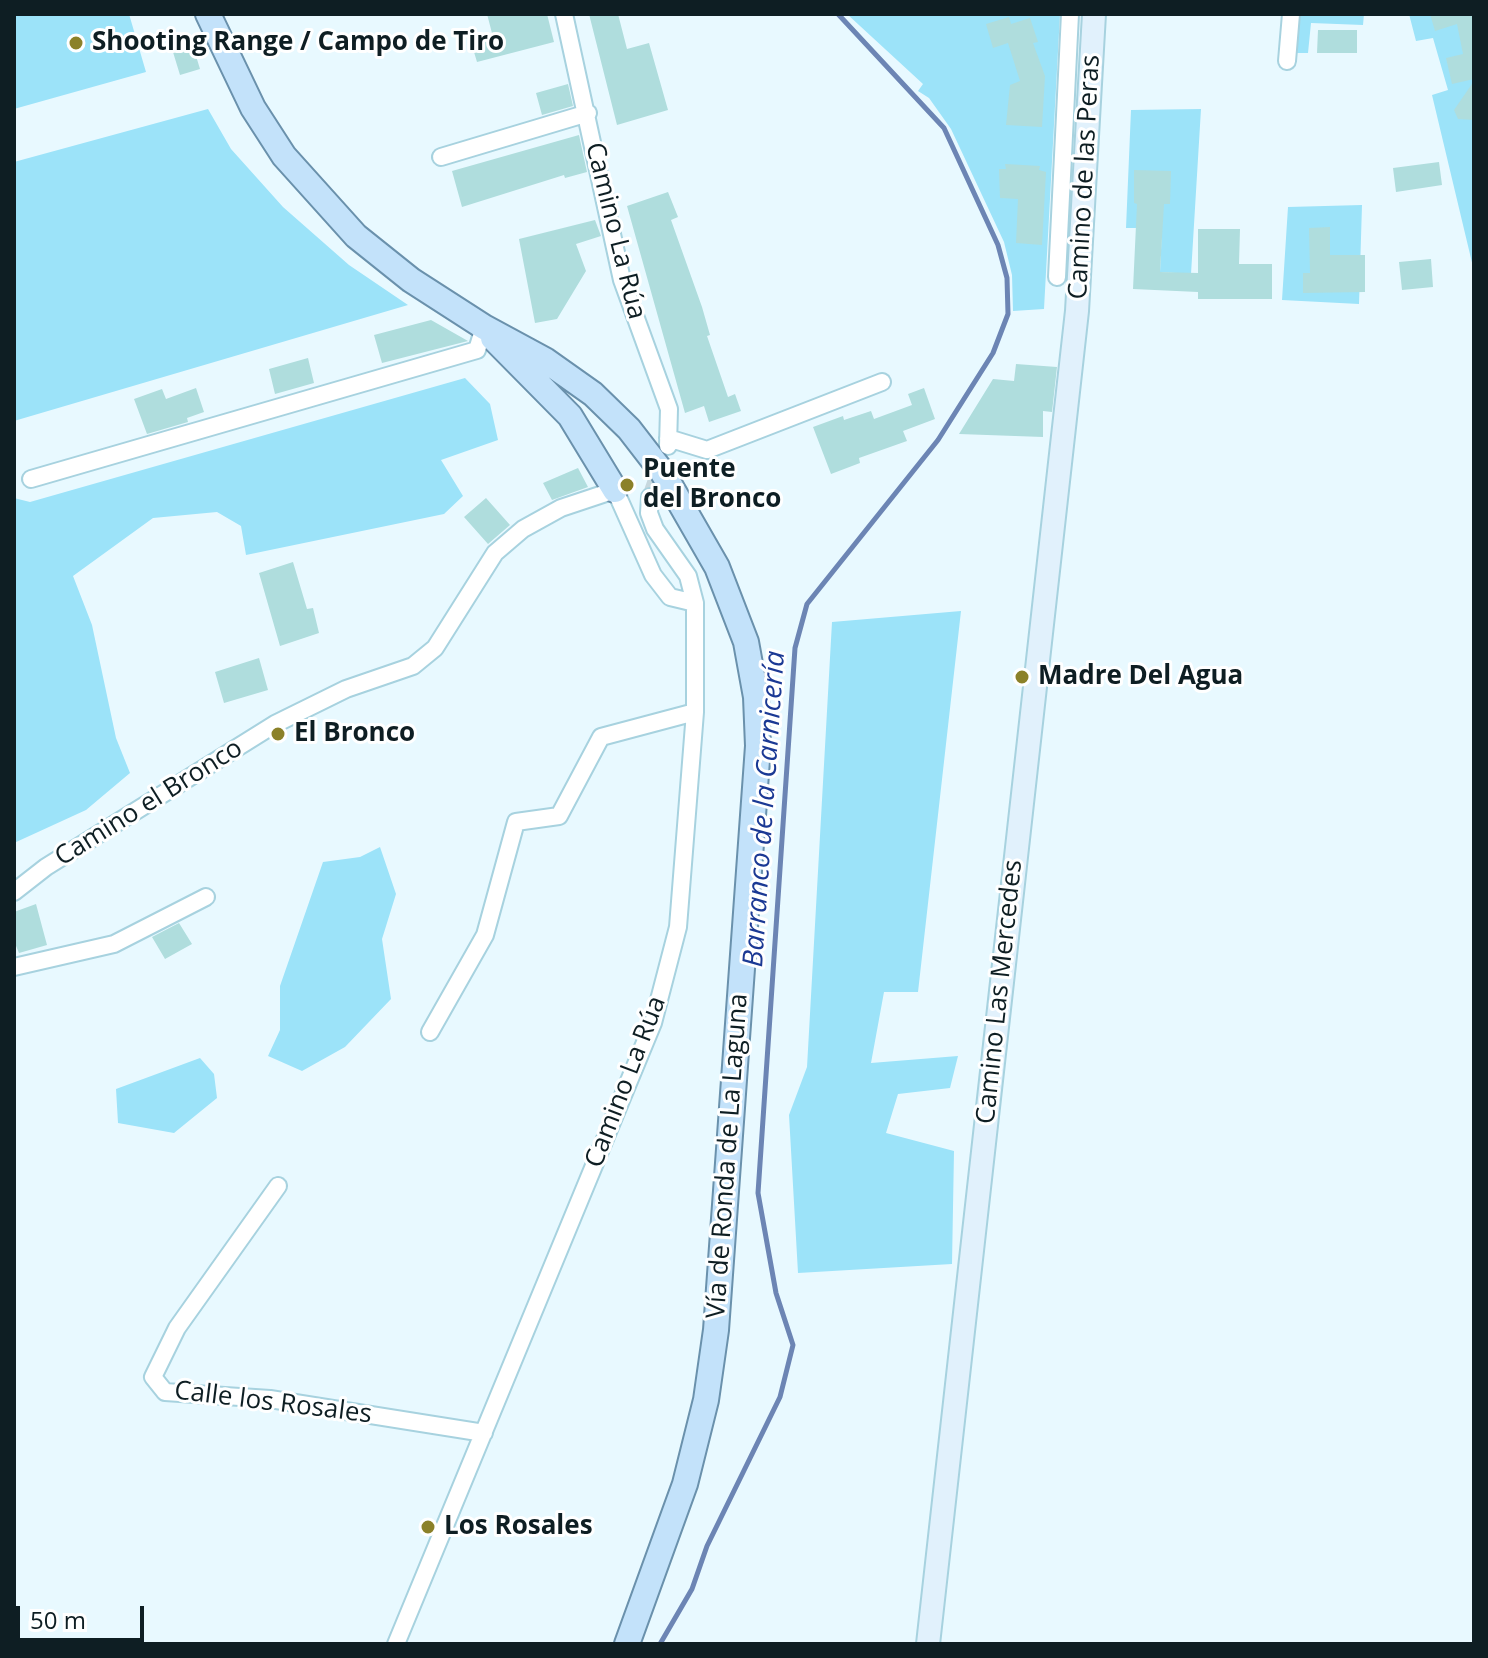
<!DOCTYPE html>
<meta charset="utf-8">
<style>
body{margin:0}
#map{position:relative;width:1488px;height:1658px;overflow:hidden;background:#e8f9ff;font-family:"Open Sans",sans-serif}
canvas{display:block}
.frame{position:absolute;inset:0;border:16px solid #0e1e23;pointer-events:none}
.scale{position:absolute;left:16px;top:1606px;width:128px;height:36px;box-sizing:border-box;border:4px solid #0e1e23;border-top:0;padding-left:10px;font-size:24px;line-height:28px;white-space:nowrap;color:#0e1e23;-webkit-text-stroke:6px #fff;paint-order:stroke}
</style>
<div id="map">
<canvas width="1488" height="1658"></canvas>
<div class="frame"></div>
<div class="scale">50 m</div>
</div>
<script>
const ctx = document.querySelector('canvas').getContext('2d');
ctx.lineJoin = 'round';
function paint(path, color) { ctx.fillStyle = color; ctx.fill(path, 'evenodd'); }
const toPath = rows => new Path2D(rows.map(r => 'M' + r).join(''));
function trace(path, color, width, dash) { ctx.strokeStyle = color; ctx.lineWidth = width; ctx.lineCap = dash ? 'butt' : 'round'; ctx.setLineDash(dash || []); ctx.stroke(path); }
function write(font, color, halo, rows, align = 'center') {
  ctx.font = font + ' "Open Sans",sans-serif'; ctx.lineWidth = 6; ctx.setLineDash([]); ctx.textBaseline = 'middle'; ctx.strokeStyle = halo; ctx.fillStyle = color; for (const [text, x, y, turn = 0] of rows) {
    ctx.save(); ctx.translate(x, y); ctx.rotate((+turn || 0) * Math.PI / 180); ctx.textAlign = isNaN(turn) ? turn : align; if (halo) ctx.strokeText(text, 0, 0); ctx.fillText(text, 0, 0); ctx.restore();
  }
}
paint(toPath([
 [14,14,129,14,146,72,14,109],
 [847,14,1060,14,1044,309,1013,311,1012,275,1004,242,951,129,929,98,918,91,923,84],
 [1298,14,1364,14,1363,25,1311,23,1308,53,1296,53],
 [1409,14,1474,14,1474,271,1432,95,1448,90,1433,38,1416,41],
 [208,109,231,149,283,207,349,265,408,305,14,421,14,162],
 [1201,109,1191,274,1160,272,1162,228,1126,228,1131,110],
 [1362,205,1359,304,1282,300,1288,207],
 [465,378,490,404,498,440,441,460,463,496,444,514,246,555,241,526,217,512,153,518,73,576,92,625,116,738,130,773,86,810,14,843,14,498,30,502],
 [961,611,918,992,884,992,871,1063,958,1056,950,1088,898,1094,886,1133,954,1151,952,1264,798,1273,789,1115,807,1067,832,622],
 [380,847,396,894,382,939,391,999,345,1047,302,1071,268,1056,280,1030,280,986,323,862,360,857],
 [200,1058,214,1074,217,1098,174,1133,118,1123,116,1089]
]), '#9ce3f9');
trace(toPath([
 [660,1644,692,1589,707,1546,780,1397,793,1345,776,1293,758,1193,795,648,807,604,938,440,993,353,1008,314,1007,278,998,245,944,128,838,14]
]), '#6c85b4', 5);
paint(toPath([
 [487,14,547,14,554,42,477,62,471,42,493,37],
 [589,14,618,14,627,49,649,43,668,110,617,125],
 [1430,14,1474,14,1474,79,1452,84,1446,58,1463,54,1457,24,1435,31],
 [1009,17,1011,24,1030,18,1038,42,1033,43,1045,76,1042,127,1006,125,1010,85,1020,81,1008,43,993,48,986,24],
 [1318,30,1357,30,1357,53,1317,53],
 [189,33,200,69,180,75,169,39],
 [1474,81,1474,120,1458,119,1454,110],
 [568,84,573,106,542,115,536,93],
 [579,135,587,172,565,178,564,175,462,207,452,171],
 [1439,162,1442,185,1396,192,1393,168],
 [1005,164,1040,166,1039,170,1046,172,1042,245,1016,243,1018,199,1000,198,999,169,1006,169],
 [1134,170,1171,171,1170,204,1164,204,1160,272,1198,273,1198,229,1240,229,1239,264,1272,264,1272,299,1198,299,1198,292,1133,289,1137,204,1134,203],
 [668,192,678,217,671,220,702,307,710,335,707,336,728,397,735,394,741,411,709,422,704,406,685,413,627,206],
 [595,220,601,236,576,244,586,271,557,319,535,323,519,239],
 [1330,227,1330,255,1365,255,1365,292,1303,293,1303,273,1310,273,1309,228],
 [1431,259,1433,287,1402,290,1399,262],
 [431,320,468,341,382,363,374,335],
 [308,358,314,383,275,394,269,369],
 [1016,364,1057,367,1052,412,1043,411,1043,437,959,434,993,379,1014,381],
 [196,388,204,412,187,418,188,422,147,434,134,399,162,389,166,399],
 [924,388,935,419,903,431,907,441,859,458,860,463,831,474,813,427,843,416,844,420,871,411,874,419,912,405,908,394],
 [578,468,588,487,552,500,543,483],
 [486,498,510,525,488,544,464,517],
 [293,562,307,609,313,608,319,633,280,646,259,573],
 [259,658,268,690,224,703,215,672],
 [36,904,47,945,19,953,14,941,14,912],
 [179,923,192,944,165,959,152,937]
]), '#afdddd');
trace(toPath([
 [650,497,668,446]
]), '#c7d8de', 16, [16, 8]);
const street = toPath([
 [564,14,622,280,669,409,668,446],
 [1287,61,1291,14],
 [441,157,588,113],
 [1057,277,1070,14],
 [668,438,707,450,882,382],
 [31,479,477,350,484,327],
 [14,892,46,867,275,724,346,689,413,666,435,648,495,553,523,529,561,508,615,490,653,575,670,597,695,603],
 [14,967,114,944,206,897],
 [430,1032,485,935,516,822,559,816,601,737,695,712],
 [278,1186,177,1328,153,1377,165,1392,270,1399,484,1433],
 [396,1644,653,1023,678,927,695,712,695,603,688,576,655,529,649,513,650,497]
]);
const secondary = toPath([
 [928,1644,1077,311,1094,14]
]);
const primary = toPath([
 [208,14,253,108,284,156,356,236,411,280,484,327,545,360,593,394,629,429,663,473,717,567,746,642,756,697,758,746,716,1330,706,1400,685,1484,627,1644],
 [493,338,570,416,615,490]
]);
trace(street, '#a7d2df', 20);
trace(secondary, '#a7d2df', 26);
trace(primary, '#6a91ac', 28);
trace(street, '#fff', 16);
trace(secondary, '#e1f1fc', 22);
trace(primary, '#c3e2fa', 24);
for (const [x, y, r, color] of [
 [76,43,8,"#8b8129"],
 [627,485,8,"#8b8129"],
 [1022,677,8,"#8b8129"],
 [278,734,8,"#8b8129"],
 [428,1527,8,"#8b8129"]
]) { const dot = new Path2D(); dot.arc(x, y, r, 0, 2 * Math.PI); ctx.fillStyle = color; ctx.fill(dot); trace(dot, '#fff', 3); }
write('bold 26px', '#0e1e23', '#fff', [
 ["Shooting Range / Campo de Tiro",92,43],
 ["Puente",643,470],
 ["del Bronco",643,500],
 ["Madre Del Agua",1038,677],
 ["El Bronco",294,734],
 ["Los Rosales",444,1527]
], 'left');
write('26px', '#0e1e23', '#fff', [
 ["Camino de las Peras",1085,177,-87],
 ["Camino La Rúa",615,231,76],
 ["Camino el Bronco",149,803,-32],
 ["Camino Las Mercedes",1000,992,-84],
 ["Camino La Rúa",626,1082,-69],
 ["Vía de Ronda de La Laguna",728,1156,-86],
 ["Calle los Rosales",273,1403,7]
]);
write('italic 28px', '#1b3994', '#fff', [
 ["Barranco de la Carnicería",765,809,-86]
]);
</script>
